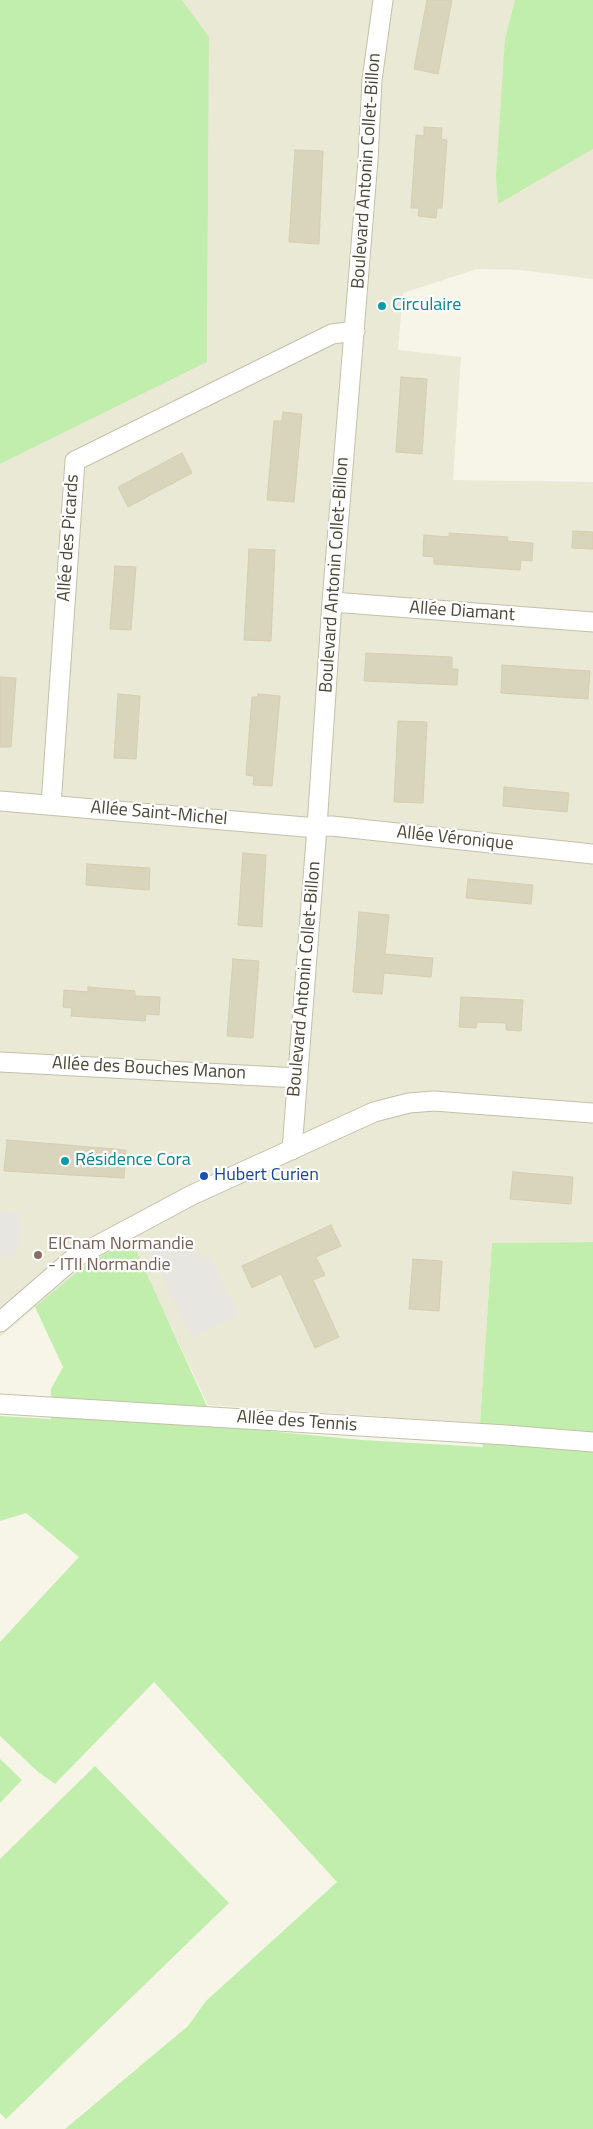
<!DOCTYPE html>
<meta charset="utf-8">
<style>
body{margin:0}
canvas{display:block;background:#f6f5e8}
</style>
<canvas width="593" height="2129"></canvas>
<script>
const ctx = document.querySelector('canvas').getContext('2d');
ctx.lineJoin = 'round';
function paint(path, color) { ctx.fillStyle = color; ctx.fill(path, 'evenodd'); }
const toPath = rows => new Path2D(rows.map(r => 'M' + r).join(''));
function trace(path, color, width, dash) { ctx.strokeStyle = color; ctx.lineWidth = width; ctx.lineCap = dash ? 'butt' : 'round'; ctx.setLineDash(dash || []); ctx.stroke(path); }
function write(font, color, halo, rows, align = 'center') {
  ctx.font = font + ' "Titillium Web",sans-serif'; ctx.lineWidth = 4.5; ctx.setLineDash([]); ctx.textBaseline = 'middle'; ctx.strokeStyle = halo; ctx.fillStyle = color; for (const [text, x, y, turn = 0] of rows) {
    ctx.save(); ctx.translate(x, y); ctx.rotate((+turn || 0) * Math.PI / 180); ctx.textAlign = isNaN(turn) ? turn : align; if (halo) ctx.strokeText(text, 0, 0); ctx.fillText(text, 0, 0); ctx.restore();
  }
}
paint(toPath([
 [182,0,515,0,505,38,498,203,593,149,593,279,522,270,477,269,403,293,398,350,461,357,453,480,593,482,593,1242,492,1243,480,1423,208,1405,130,1239,84,1266,0,1337,0,464,207,362,209,37]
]), '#eae9d5');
paint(toPath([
 [0,0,182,0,209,37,207,362,0,464],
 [515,0,593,0,593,149,498,204,496,176,505,38],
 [131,1239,216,1426,362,1440,483,1447,480,1423,492,1243,593,1242,593,2129,65,2129,188,2026,206,2001,337,1882,154,1682,55,1784,37,1771,0,1736,0,1642,79,1557,26,1513,0,1521,0,1416,51,1419,51,1389,63,1367,35,1307,84,1266],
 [0,1759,22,1780,0,1803],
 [95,1766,229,1903,6,2119,0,2113,0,1859]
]), '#c1eeac');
paint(toPath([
 [0,1210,18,1212,20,1233,15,1257,0,1256],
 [164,1243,211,1260,238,1315,192,1338,149,1249]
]), '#e7e6e0');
const building = toPath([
 [427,0,452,0,438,74,414,69,427,0],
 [424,127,442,128,441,139,447,140,442,208,437,208,436,218,418,216,419,208,411,208,416,135,424,136,424,127],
 [295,150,323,151,319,244,289,242,295,150],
 [401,377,427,379,422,454,396,452,401,377],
 [283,412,302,414,294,502,267,500,274,421,282,421,283,412],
 [182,453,192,473,128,507,118,487,182,453],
 [573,531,593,532,593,549,572,548,573,531],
 [449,533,508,537,507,541,533,543,532,561,521,560,520,570,434,564,434,557,423,556,424,535,449,537,449,533],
 [249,549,275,550,271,641,244,640,249,549],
 [115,566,136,567,131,630,110,629,115,566],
 [366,653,452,657,452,669,458,669,457,685,364,681,366,653],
 [502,665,590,671,588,699,501,693,502,665],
 [0,677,16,678,11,747,0,747,0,677],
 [118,694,140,696,136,759,114,758,118,694],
 [258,694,280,696,272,786,253,785,254,776,246,775,252,697,258,697,258,694],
 [398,721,427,722,423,803,394,802,398,721],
 [504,787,569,793,567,812,503,806,504,787],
 [243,853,266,855,262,927,238,925,243,853],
 [87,864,150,868,149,890,86,885,87,864],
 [468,879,533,885,531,904,466,898,468,879],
 [359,912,389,915,385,954,433,958,431,977,384,973,382,994,353,992,359,912],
 [233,959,259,961,253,1038,227,1036,233,959],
 [88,987,135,991,135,996,160,997,159,1015,146,1014,145,1021,71,1016,72,1008,63,1007,64,990,88,992,88,987],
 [461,997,523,1000,521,1031,506,1030,506,1023,477,1022,476,1028,459,1027,461,997],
 [7,1140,126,1150,124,1178,4,1171,7,1140],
 [513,1172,573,1177,571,1204,510,1199,513,1172],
 [331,1225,341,1246,316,1257,325,1275,313,1280,339,1337,315,1348,281,1274,252,1288,242,1266,331,1225],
 [413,1259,442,1261,439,1311,409,1309,413,1259]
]);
paint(building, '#d9d5bc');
trace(building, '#d5cfae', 1);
const street = toPath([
 [332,602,593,622],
 [0,801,305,827,332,826,593,854],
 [51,805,75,461,332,334,355,331],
 [0,1062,298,1078],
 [292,1150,317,827,332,602,368,160,372,80,383,0],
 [0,1322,74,1258,192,1195,374,1112,409,1103,434,1101,593,1113],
 [0,1404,506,1435,593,1442]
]);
trace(street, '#c3c0a9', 21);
trace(street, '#fff', 19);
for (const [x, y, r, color] of [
 [382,306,5,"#0f9aa8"],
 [65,1161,5,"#0f9aa8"],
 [204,1176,5,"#1a4fb4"],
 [38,1255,5,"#8d6e63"]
]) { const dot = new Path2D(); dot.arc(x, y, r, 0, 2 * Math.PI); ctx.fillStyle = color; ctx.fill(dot); trace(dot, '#fff', 2); }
write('18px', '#4a4736', '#fff', [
 ["Boulevard Antonin Collet-Billon",367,171,-86],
 ["Allée des Picards",69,538,-86],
 ["Boulevard Antonin Collet-Billon",335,575,-86],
 ["Allée Diamant",462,612,4],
 ["Allée Saint-Michel",159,814,5],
 ["Allée Véronique",455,839,6],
 ["Boulevard Antonin Collet-Billon",305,979,-85],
 ["Allée des Bouches Manon",149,1069,3],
 ["Allée des Tennis",297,1422,4]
]);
write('18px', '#0d838f', '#fff', [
 ["Circulaire",392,306],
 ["Résidence Cora",75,1161]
], 'left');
write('18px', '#164399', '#fff', [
 ["Hubert Curien",214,1176]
], 'left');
write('18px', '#785e54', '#fff', [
 ["EICnam Normandie",48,1245],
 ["- ITII Normandie",48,1266]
], 'left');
</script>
